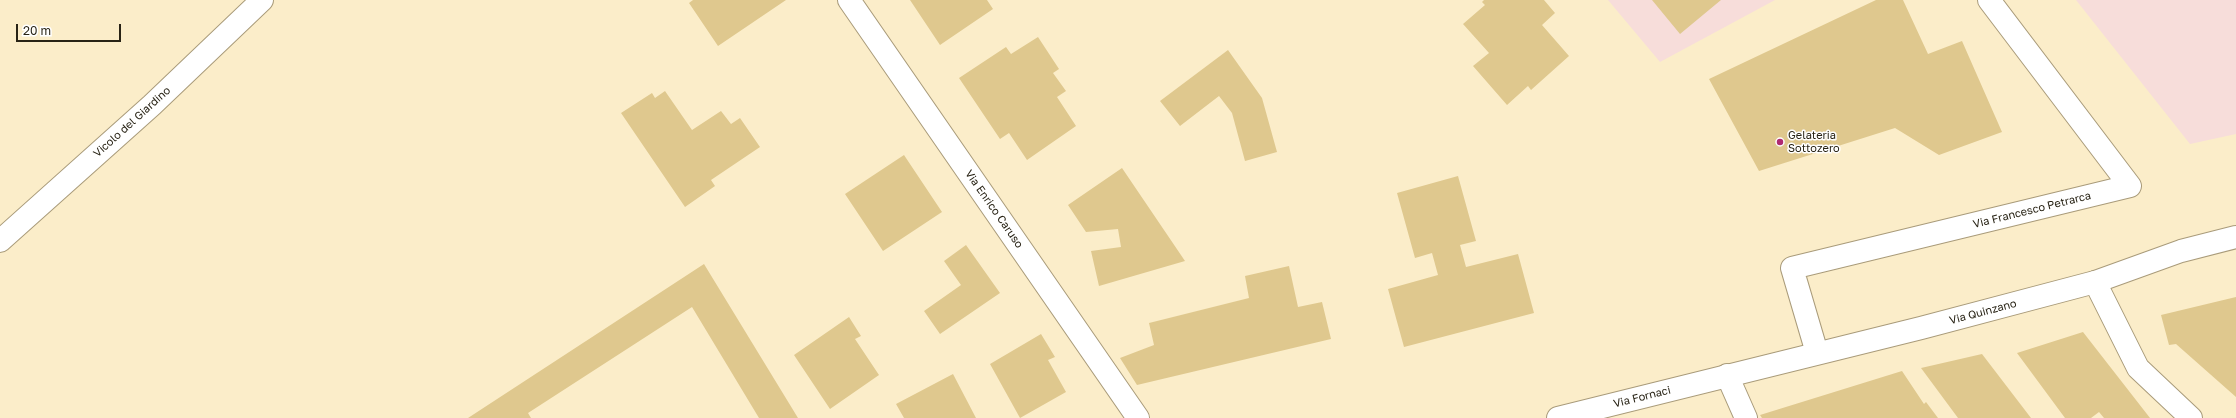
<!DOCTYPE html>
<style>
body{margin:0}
#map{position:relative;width:2236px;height:418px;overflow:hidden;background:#fbedc9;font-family:"Golos Text",sans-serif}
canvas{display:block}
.scale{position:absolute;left:16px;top:24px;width:105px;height:18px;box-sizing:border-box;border:2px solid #282315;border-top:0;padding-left:5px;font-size:12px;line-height:14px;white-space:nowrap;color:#282315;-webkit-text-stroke:3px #fff;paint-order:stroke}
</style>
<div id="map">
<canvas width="2236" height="418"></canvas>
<div class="scale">20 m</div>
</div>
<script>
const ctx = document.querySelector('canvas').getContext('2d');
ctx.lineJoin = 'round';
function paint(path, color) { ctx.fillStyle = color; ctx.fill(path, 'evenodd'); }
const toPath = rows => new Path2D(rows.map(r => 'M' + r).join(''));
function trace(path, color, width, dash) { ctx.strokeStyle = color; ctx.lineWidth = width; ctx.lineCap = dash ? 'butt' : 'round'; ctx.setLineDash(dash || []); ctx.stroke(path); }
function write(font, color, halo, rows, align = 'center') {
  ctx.font = font + ' "Golos Text",sans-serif'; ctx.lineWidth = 3; ctx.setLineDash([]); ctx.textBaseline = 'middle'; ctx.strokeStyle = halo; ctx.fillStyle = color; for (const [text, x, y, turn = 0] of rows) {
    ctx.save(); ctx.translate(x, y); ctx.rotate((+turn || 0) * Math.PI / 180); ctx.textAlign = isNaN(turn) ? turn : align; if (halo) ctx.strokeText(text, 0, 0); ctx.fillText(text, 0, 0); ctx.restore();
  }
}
paint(toPath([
 [1608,0,1775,0,1660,62],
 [2076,0,2236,0,2236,134,2190,144]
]), '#f7ddda');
paint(toPath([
 [693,0,786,0,718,46,689,3],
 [910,0,987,0,993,9,940,45],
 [1484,0,1544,0,1555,13,1542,25,1569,56,1531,90,1528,86,1507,105,1473,66,1489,53,1463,24,1485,5,1482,2],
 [1652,0,1721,0,1680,34],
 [1876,0,1903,0,1928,54,1962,41,2002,132,1939,155,1895,128,1759,171,1709,79],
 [1038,37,1059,69,1053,73,1066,91,1057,97,1076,126,1027,160,1009,133,1000,139,959,78,1006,47,1011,54],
 [1228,50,1262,98,1277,152,1245,161,1232,113,1219,96,1180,126,1160,101],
 [665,91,692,130,721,111,731,124,740,118,760,147,711,180,715,186,685,207,621,113,652,93,655,98],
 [904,155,942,212,883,251,845,194],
 [1122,168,1185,261,1099,286,1091,251,1121,247,1118,229,1086,232,1068,205],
 [1458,176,1476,241,1460,245,1466,267,1518,254,1534,313,1404,347,1388,289,1438,275,1432,253,1415,258,1397,193],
 [966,245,1000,293,940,334,924,311,961,285,944,261],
 [704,264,798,418,759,418,692,307,528,413,531,418,468,418],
 [1289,266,1298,307,1322,302,1331,339,1137,385,1120,358,1154,345,1149,323,1249,298,1245,276],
 [2236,297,2236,397,2176,344,2169,345,2161,315],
 [849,317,861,336,855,339,879,375,830,409,794,355],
 [2083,332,2150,418,2104,418,2099,412,2091,418,2065,418,2017,353],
 [1041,334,1055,357,1048,360,1066,392,1020,418,990,364],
 [1982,354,2031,418,1958,418,1921,368],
 [1902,371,1924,404,1926,402,1938,418,1762,418,1760,415],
 [953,374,976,418,904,418,896,404]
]), '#dfc88e');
const minor = toPath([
 [849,0,1138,418],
 [0,241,152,105,262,0],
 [2095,282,2138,368,2191,418],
 [1817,353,1792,268,2130,186,1989,0],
 [1727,375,1746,418]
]);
const tertiary = toPath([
 [1558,418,1921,328,2095,282,2181,251,2236,237]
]);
trace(minor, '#a99b7a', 24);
trace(tertiary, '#a99b7a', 24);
trace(minor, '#fff', 22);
trace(tertiary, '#fff', 22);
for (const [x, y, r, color] of [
 [1780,142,4,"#af2a71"]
]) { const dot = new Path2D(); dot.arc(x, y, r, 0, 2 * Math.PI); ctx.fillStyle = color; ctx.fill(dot); trace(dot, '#fff', 1.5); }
write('11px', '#282315', '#fff', [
 ["Vicolo del Giardino",132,122,-42],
 ["Via Enrico Caruso",994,209,55],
 ["Via Francesco Petrarca",2032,210,-14],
 ["Via Quinzano",1983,312,-15],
 ["Via Fornaci",1642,397,-14]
]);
write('11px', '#282315', '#fff', [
 ["Gelateria",1788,136],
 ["Sottozero",1788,149]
], 'left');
</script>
